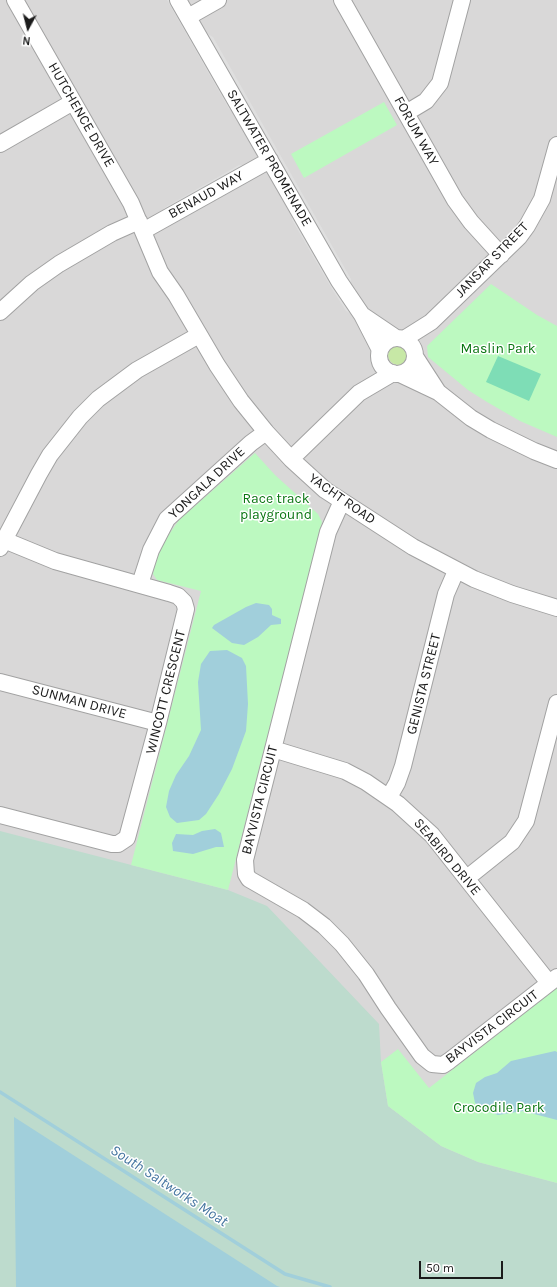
<!DOCTYPE html>
<style>
body{margin:0}
#map{position:relative;width:557px;height:1287px;overflow:hidden;background:#ede9e1;font-family:Karla,sans-serif}
canvas{display:block}
.north{position:absolute;left:8px;top:8px;width:40px;height:40px;-webkit-text-stroke:3px #fff;paint-order:stroke;rotate:187deg;font-size:11px;font-weight:700;line-height:16px;text-align:center;color:#1b1b1b}
.north::after{content:'';display:block;margin:auto;width:14px;height:18px;background:#1b1b1b;clip-path:polygon(50% 0,100% 100%,50% 72%,0 100%)}
.scale{position:absolute;left:419px;top:1261px;width:84px;height:18px;box-sizing:border-box;border:2px solid #1b1b1b;border-top:0;padding-left:5px;font-size:12px;line-height:14px;white-space:nowrap;color:#1b1b1b;-webkit-text-stroke:3px #fff;paint-order:stroke}
</style>
<div id="map">
<canvas width="557" height="1287"></canvas>
<div class="north">N</div>
<div class="scale">50 m</div>
</div>
<script>
const ctx = document.querySelector('canvas').getContext('2d');
ctx.lineJoin = 'round';
function paint(path, color) { ctx.fillStyle = color; ctx.fill(path, 'evenodd'); }
const toPath = rows => new Path2D(rows.map(r => 'M' + r).join(''));
function trace(path, color, width, dash) { ctx.strokeStyle = color; ctx.lineWidth = width; ctx.lineCap = dash ? 'butt' : 'round'; ctx.setLineDash(dash || []); ctx.stroke(path); }
function write(font, color, halo, rows, align = 'center') {
  ctx.font = font + ' Karla,sans-serif'; ctx.lineWidth = 3; ctx.setLineDash([]); ctx.textBaseline = 'middle'; ctx.strokeStyle = halo; ctx.fillStyle = color; for (const [text, x, y, turn = 0] of rows) {
    ctx.save(); ctx.translate(x, y); ctx.rotate((+turn || 0) * Math.PI / 180); ctx.textAlign = isNaN(turn) ? turn : align; if (halo) ctx.strokeText(text, 0, 0); ctx.fillText(text, 0, 0); ctx.restore();
  }
}
paint(toPath([
 [0,0,557,0,557,1287,0,1056]
]), '#d9d8d8');
paint(toPath([
 '388 355a10 10 0 1 1 20 0a10 10 0 1 1-20 0Z'
]), '#c7e8a6');
paint(toPath([
 [0,831,228,890,267,906,379,1024,381,1062,388,1106,441,1146,478,1162,557,1183,557,1287,0,1287]
]), '#bddbcd');
paint(toPath([
 [384,102,397,125,304,178,291,154],
 [491,284,537,315,557,326,557,437,520,421,487,402,468,390,428,357,427,346],
 [255,453,275,475,318,514,322,522,228,890,131,865,201,591,157,580,153,574,156,561,165,540,179,520],
 [557,988,557,1183,478,1162,441,1146,388,1106,381,1062,398,1049,429,1088]
]), '#bcf9c0');
paint(toPath([
 [498,356,541,374,529,401,486,382]
]), '#7eddb6');
paint(toPath([
 [167,0,171,0,235,112,229,109],
 [206,33,213,37,351,279,350,286],
 [239,165,245,166,161,214,164,208],
 [293,214,353,315,346,311,332,289,292,220]
]), '#dfdfdf');
paint(toPath([
 [256,603,269,605,272,609,272,615,281,619,281,624,271,625,258,637,244,645,232,643,212,628,214,625,246,607],
 [227,650,242,658,246,666,248,704,246,731,232,769,219,794,206,814,199,820,177,823,170,817,166,807,169,791,176,775,189,756,201,730,198,682,201,664,210,651],
 [215,829,221,833,224,847,216,847,193,854,173,851,172,843,176,834,193,835,202,831],
 [555,1051,557,1052,557,1120,523,1111,498,1115,487,1111,475,1103,473,1093,476,1083,485,1077,497,1073,511,1061],
 [14,1117,277,1286,280,1287,16,1287]
]), '#a1cfdb');
trace(toPath([
 [0,1092,285,1274,330,1287]
]), '#a1cfdb', 3.5);
const minor = toPath([
 [15,0,131,203,160,272,176,295,217,365,241,401,266,432,291,459,325,490,413,547,474,579,512,594,557,608],
 [178,0,339,281,362,315,380,350],
 [342,0,455,200,471,222,501,255],
 [188,17,218,0],
 [406,113,426,101,440,83,462,0],
 [0,144,73,102],
 [143,231,270,160],
 [0,312,32,283,59,264,112,233,139,221],
 [362,315,396,338],
 '379 356a18 18 0 1 1 36 0a18 18 0 1 1-36 0Z',
 [404,339,431,322,519,237,527,226,542,199,557,145],
 [416,358,438,392],
 [400,374,438,392,471,418,491,430,534,451,557,460],
 [291,459,359,393,393,373],
 [342,501,328,532,245,860,246,874,249,879,303,910,324,926,342,944,366,974,388,1008,422,1056,432,1064,443,1065,449,1061,557,977],
 [0,548,39,474,50,455,80,417,98,399,137,370,199,335],
 [140,584,151,550,167,519,251,443,266,432],
 [0,682,158,723],
 [273,749,345,771,366,782,398,804,432,835,549,983],
 [389,797,397,783,403,766,446,594,456,571],
 [0,815,112,844,118,844,127,838,158,723,186,609,184,602,178,596,169,593,55,561,4,540],
 [467,878,512,842,526,821,557,703]
]);
trace(minor, '#a2a2a2', 18);
trace(minor, '#fff', 16);
write('14px', '#1b1b1b', '#fff', [
 ["HUTCHENCE DRIVE",81,115,60],
 ["FORUM WAY",416,131,61],
 ["SALTWATER PROMENADE",269,158,60],
 ["BENAUD WAY",206,195,-29],
 ["JANSAR STREET",492,260,-46],
 ["YONGALA DRIVE",207,483,-43],
 ["YACHT ROAD",342,499,35],
 ["GENISTA STREET",424,684,-76],
 ["WINCOTT CRESCENT",166,692,-76],
 ["SUNMAN DRIVE",79,702,15],
 ["BAYVISTA CIRCUIT",260,800,-76],
 ["SEABIRD DRIVE",447,857,50],
 ["BAYVISTA CIRCUIT",492,1027,-37]
]);
write('14px', '#0b7713', '#fff', [
 ["Maslin Park",498,349],
 ["Race track",276,499],
 ["playground",276,515],
 ["Crocodile Park",499,1108]
]);
write('italic 15px', '#4676a1', '#fff', [
 ["South Saltworks Moat",169,1186,33]
]);
</script>
